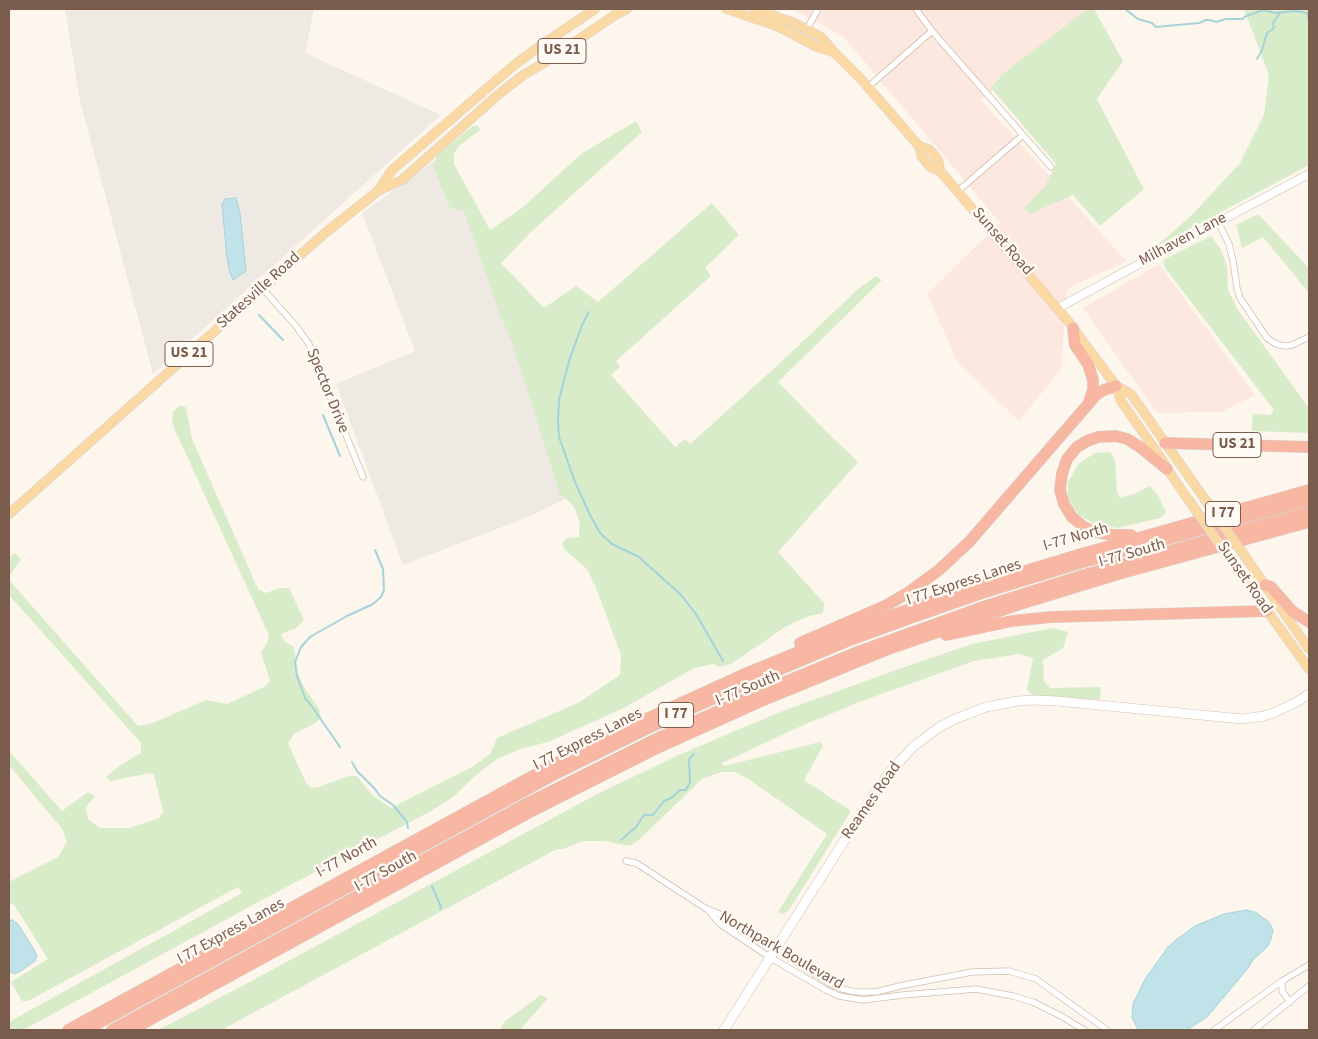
<!DOCTYPE html>
<style>
body{margin:0}
#map{position:relative;width:1318px;height:1039px;overflow:hidden;background:#fdf6ec;font-family:"Source Sans 3",sans-serif}
canvas{display:block}
.frame{position:absolute;inset:0;border:10px solid #7a5c4d;pointer-events:none}
</style>
<div id="map">
<canvas width="1318" height="1039"></canvas>
<div class="frame"></div>
</div>
<script>
const ctx = document.querySelector('canvas').getContext('2d');
ctx.lineJoin = 'round';
function paint(path, color) { ctx.fillStyle = color; ctx.fill(path, 'evenodd'); }
const toPath = rows => new Path2D(rows.map(r => 'M' + r).join(''));
function trace(path, color, width, dash) { ctx.strokeStyle = color; ctx.lineWidth = width; ctx.lineCap = dash ? 'butt' : 'round'; ctx.setLineDash(dash || []); ctx.stroke(path); }
function write(font, color, halo, rows, align = 'center') {
  ctx.font = font + ' "Source Sans 3",sans-serif'; ctx.lineWidth = 5; ctx.setLineDash([]); ctx.textBaseline = 'middle'; ctx.strokeStyle = halo; ctx.fillStyle = color; for (const [text, x, y, turn = 0] of rows) {
    ctx.save(); ctx.translate(x, y); ctx.rotate((+turn || 0) * Math.PI / 180); ctx.textAlign = isNaN(turn) ? turn : align; if (halo) ctx.strokeText(text, 0, 0); ctx.fillText(text, 0, 0); ctx.restore();
  }
}
paint(toPath([
 [792,9,1094,9,981,100,1126,261,1067,289,1061,369,1019,421,958,363,927,294,1000,223,843,36],
 [1159,264,1255,395,1221,412,1157,413,1083,308]
]), '#fde8e0');
paint(toPath([
 [65,9,314,9,305,53,441,115,153,374,80,101],
 [446,152,505,315,565,499,528,517,403,565,336,384,415,351,362,213]
]), '#efe9e4');
paint(toPath([
 [1087,9,1094,9,1123,61,1097,99,1144,189,1100,226,1073,195,1030,214,1024,208,1045,186,1056,164,991,88,1004,73],
 [1244,9,1309,9,1309,165,1154,248,1191,216,1240,163,1264,115,1269,75],
 [636,121,642,132,532,231,501,263,544,308,576,286,598,302,712,203,739,235,705,268,711,276,616,361,620,367,611,375,675,447,685,439,690,444,778,365,857,290,876,276,882,280,778,382,828,433,858,462,778,552,824,603,823,613,809,616,785,627,731,664,719,667,713,664,694,668,622,709,548,742,520,749,497,759,477,774,453,797,431,811,262,900,23,1030,9,1030,9,1022,242,893,238,887,28,1001,22,1001,11,982,48,959,13,903,9,905,9,882,58,857,67,842,62,829,9,765,9,751,62,811,88,792,95,796,86,807,88,819,100,828,129,828,159,818,163,811,154,775,150,773,110,781,106,777,118,767,141,753,141,743,9,595,9,580,138,726,153,723,206,700,227,704,266,686,270,680,261,653,267,643,269,635,174,428,172,421,173,412,179,406,186,407,192,439,258,589,266,593,280,588,289,588,304,620,296,628,281,634,284,641,294,647,298,674,305,689,319,709,321,718,314,724,295,733,288,743,306,783,311,788,319,787,348,776,357,776,373,796,391,808,474,766,490,754,497,738,578,703,620,675,621,655,596,588,587,569,565,550,562,542,567,538,579,537,580,522,573,505,560,494,513,345,499,312,464,211,450,208,433,166,437,155,473,126,479,126,480,130,459,146,454,153,454,164,490,230,522,208,581,154],
 [1258,214,1309,268,1309,293,1263,237,1242,248,1236,225],
 [1211,236,1221,250,1227,266,1228,290,1238,310,1309,408,1309,433,1252,431,1253,414,1270,415,1274,410,1165,268,1163,260],
 [1110,452,1115,460,1117,493,1120,498,1134,494,1150,486,1159,497,1166,512,1160,518,1118,528,1095,524,1079,515,1068,498,1068,482,1078,464,1095,453],
 [15,553,21,559,9,577,9,558],
 [1053,628,1068,632,1063,648,1043,660,1044,681,1050,688,1101,687,1100,700,1033,695,1027,690,1033,658,1019,654,974,661,862,701,801,726,722,763,724,766,820,742,823,746,804,780,851,811,789,910,783,914,778,912,827,834,747,778,735,772,721,772,702,779,641,838,630,846,604,841,583,841,563,849,557,849,225,1028,226,1030,158,1030,244,985,599,793,681,754,780,712,896,670,972,644],
 [541,995,548,998,520,1030,500,1030,504,1022]
]), '#d8ecc9');
const water = toPath([
 [236,198,240,213,246,271,233,280,230,273,227,258,222,204,225,199,236,198],
 [1246,910,1255,912,1269,922,1273,930,1271,939,1268,946,1252,961,1249,967,1213,1010,1207,1017,1187,1030,1138,1030,1132,1017,1133,1004,1145,979,1168,947,1177,939,1195,926,1224,914,1246,910],
 [9,920,13,920,18,924,36,953,37,957,35,961,21,971,15,974,9,971,9,920]
]);
paint(water, '#bfe3e8');
trace(water, '#a5d3da', 1);
trace(toPath([
 [1125,9,1138,19,1152,23,1156,27,1199,23,1206,20,1210,20,1216,22,1226,19,1242,19,1246,16,1264,10,1275,13,1296,11,1307,13,1309,19],
 [1257,59,1262,50,1267,33,1274,28,1273,24,1274,21,1281,12],
 [589,312,582,325,569,361,559,400,558,420,559,437,575,482,590,515,600,533,612,544,639,557,681,595,696,614,723,661],
 [259,315,283,340],
 [323,415,340,456],
 [340,747,313,708,305,698,297,676,295,662,301,647,310,637,347,616,373,604,381,597,384,590,383,569,375,550],
 [352,762,357,771,375,789,380,796,393,805,407,822,408,828],
 [621,840,636,827,644,815,653,815,664,801,671,798,680,790,686,790,690,782,689,759,694,754],
 [432,886,441,907,440,909]
]), '#a5d3da', 2);
const minor = toPath([
 [916,9,932,31,1051,167],
 [807,29,818,9],
 [868,87,932,31],
 [958,191,1023,135],
 [1218,222,1229,244,1233,261,1237,288,1240,298,1267,338,1276,344,1285,346,1292,345,1309,337],
 [262,288,296,326,309,344,363,477],
 [626,861,636,863,705,908,724,916,829,983,842,989,856,992,876,992,900,986,972,972,1009,971,1036,979,1107,1030],
 [707,909,720,924,771,958,826,990,839,996,863,1000,903,995,976,989,1013,996,1033,1002,1061,1016,1084,1030],
 [1282,981,1282,991,1290,1002],
 [1214,1030,1282,981,1309,965],
 [1254,1030,1309,986]
]);
const tertiary = toPath([
 [1058,308,1152,257,1309,174]
]);
const secondary = toPath([
 [724,1030,874,794,888,774,913,747,938,728,953,720,986,707,1018,701,1034,700,1057,701,1242,719,1264,716,1273,713,1295,703,1309,694]
]);
const primary = toPath([
 [727,9,774,25,789,32,817,47,833,52],
 [755,9,794,23,821,37,834,52,860,78,919,146,922,157,930,167,940,171,1068,321,1116,386,1121,401,1165,464,1167,469,1190,502],
 [919,146,930,150,938,160,940,171],
 [378,191,392,170,513,66,540,46,595,9],
 [1116,386,1131,394,1204,498],
 [9,514,325,233,378,191,402,180,499,94,522,76,550,59,615,15,627,9],
 [1249,562,1309,649],
 [1235,566,1309,669]
]);
const motorway = toPath([
 [1073,328,1075,345,1088,364,1093,380,1093,390,1089,402],
 [1165,443,1309,447],
 [1131,535,1112,535,1095,532,1084,527,1072,517,1064,504,1060,490,1062,474,1067,459,1077,447,1087,441,1098,437,1116,436,1127,439,1140,447,1167,469],
 [1265,585,1271,587,1292,611,1309,622],
 [946,635,1012,621,1051,617,1267,611],
 [800,643,887,605,909,592,939,570,970,541,1096,395,1104,390,1116,386],
 [68,1030,551,766,644,720,747,673,847,632,910,609,979,585,1078,555,1309,490],
 [86,1030,555,774,648,728,750,682,850,640,913,617,982,593,1080,563,1309,500],
 [112,1030,526,804,654,740,756,694,855,653,986,606,1084,575,1309,512],
 [131,1030,530,812,657,748,759,702,891,648,1020,604,1122,573,1309,522]
]);
trace(minor, '#d1beb0', 7);
trace(tertiary, '#d1beb0', 9);
trace(secondary, '#d6c0b0', 10);
trace(primary, '#dad1cd', 10);
trace(motorway, '#dad1cd', 12);
trace(minor, '#fff', 5.5);
trace(tertiary, '#fff', 8);
trace(secondary, '#fff', 9);
trace(primary, '#fbd9a5', 9);
trace(motorway, '#f7b7a3', 11);
const primaryBridge = toPath([
 [1204,498,1249,562],
 [1190,502,1235,566]
]);
trace(primaryBridge, '#dad1cd', 10, []);
trace(primaryBridge, '#fbd9a5', 9);
for (const [x, y, w] of [
 [562,51,48],
 [189,354,48],
 [1237,445,48],
 [1223,514,35],
 [676,715,35]
]) { const box = new Path2D(); box.roundRect(x - w / 2, y - 12.5, w, 25, 4); ctx.fillStyle = '#fffaf3'; ctx.fill(box); trace(box, '#7a5c4d', 1); }
write('bold 15px', '#7a5c4d', null, [
 ["US 21",562,51],
 ["US 21",189,354],
 ["US 21",1237,445],
 ["I 77",1223,514],
 ["I 77",676,715]
]);
write('16px', '#7a5c4d', '#fffaf3', [
 ["Milhaven Lane",1183,240,-28],
 ["Sunset Road",1002,242,49],
 ["Statesville Road",259,291,-42],
 ["Spector Drive",327,391,68],
 ["I-77 North",1076,538,-16],
 ["I-77 South",1132,554,-16],
 ["Sunset Road",1244,578,55],
 ["I 77 Express Lanes",964,583,-18],
 ["I-77 South",748,689,-23],
 ["I 77 Express Lanes",588,740,-27],
 ["Reames Road",872,801,-55],
 ["I-77 North",347,858,-29],
 ["I-77 South",386,872,-29],
 ["I 77 Express Lanes",231,932,-29],
 ["Northpark Boulevard",781,951,30]
]);
</script>
